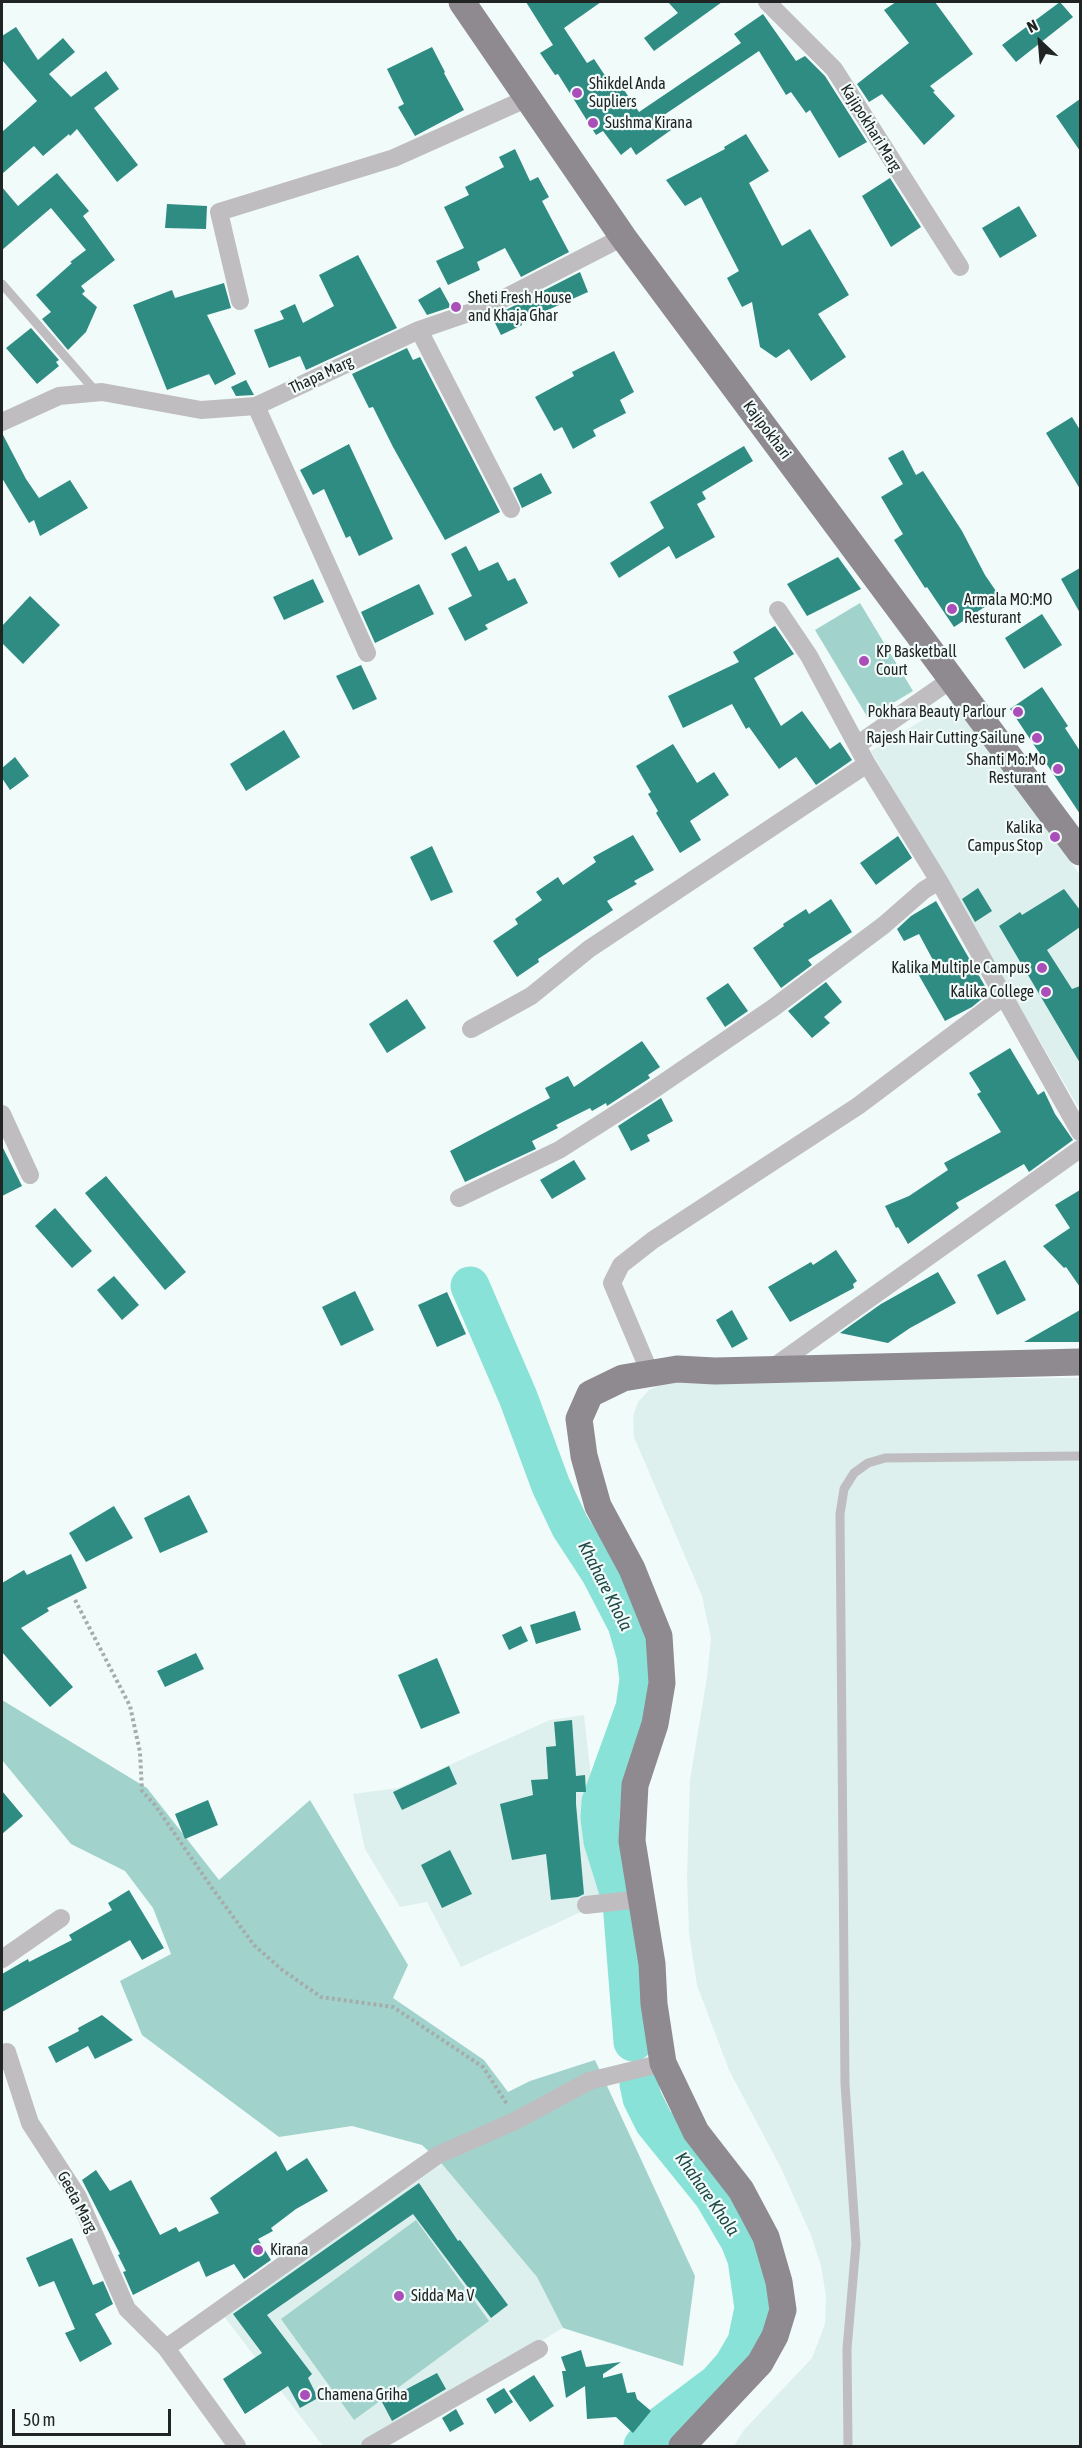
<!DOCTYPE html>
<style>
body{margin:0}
#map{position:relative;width:1082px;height:2448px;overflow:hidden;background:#f1fbfa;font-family:"Asap Condensed",sans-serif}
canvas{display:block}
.frame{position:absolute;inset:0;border:3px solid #202423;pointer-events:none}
.north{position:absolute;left:1010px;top:12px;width:60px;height:60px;-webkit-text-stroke:4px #f1fbfa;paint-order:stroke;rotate:334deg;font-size:16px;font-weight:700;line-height:24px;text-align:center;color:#202423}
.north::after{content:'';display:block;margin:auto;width:21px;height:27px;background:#202423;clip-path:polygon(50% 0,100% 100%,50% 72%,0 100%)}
.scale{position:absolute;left:12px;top:2409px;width:159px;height:27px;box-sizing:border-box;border:3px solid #202423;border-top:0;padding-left:8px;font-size:18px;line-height:21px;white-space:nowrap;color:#202423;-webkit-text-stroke:4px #f1fbfa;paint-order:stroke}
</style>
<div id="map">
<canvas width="1082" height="2448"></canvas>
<div class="frame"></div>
<div class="north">N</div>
<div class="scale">50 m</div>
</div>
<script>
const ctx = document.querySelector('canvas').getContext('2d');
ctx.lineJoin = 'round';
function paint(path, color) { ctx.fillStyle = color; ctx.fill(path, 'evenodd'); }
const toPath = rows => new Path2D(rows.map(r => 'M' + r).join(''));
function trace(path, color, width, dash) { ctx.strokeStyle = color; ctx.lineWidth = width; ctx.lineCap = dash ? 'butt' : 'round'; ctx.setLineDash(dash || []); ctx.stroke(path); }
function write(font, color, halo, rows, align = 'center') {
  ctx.font = font + ' "Asap Condensed",sans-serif'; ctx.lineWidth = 4.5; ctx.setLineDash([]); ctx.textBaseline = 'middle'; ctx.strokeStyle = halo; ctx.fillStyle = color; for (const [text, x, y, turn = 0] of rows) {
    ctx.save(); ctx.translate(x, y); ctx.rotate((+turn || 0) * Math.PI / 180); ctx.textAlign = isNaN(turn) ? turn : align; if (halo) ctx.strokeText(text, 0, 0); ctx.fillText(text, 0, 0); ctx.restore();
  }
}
paint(toPath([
 [956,700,1080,875,1080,1110,871,751],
 [1080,1378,1080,2446,734,2446,744,2430,812,2358,825,2324,826,2296,821,2266,811,2235,781,2168,729,2070,697,1985,689,1933,687,1876,690,1780,707,1677,711,1638,702,1596,634,1437,633,1416,638,1402,649,1390,664,1383,691,1379],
 [584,1715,605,1901,461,1967,427,1902,400,1907,365,1849,353,1794,398,1788,550,1720],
 [442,2164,537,2277,563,2328,366,2446,323,2446,223,2315]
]), '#ddf0ed');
paint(toPath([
 [860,603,913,691,868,718,815,630],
 [2,1700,147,1788,219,1880,310,1800,408,1965,393,1998,484,2060,508,2092,530,2081,595,2060,695,2276,683,2366,563,2328,537,2277,442,2164,422,2145,352,2126,279,2137,142,2035,120,1981,171,1954,153,1908,125,1871,71,1844,2,1760],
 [416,2220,489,2321,354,2420,281,2319]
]), '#a1d3cc');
trace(toPath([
 [470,1286,518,1397,551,1486,570,1526,600,1572,627,1624,636,1655,639,1680,635,1708,601,1802,600,1818,603,1841,622,1902,633,2042],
 [639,2084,642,2098,654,2122,713,2195,740,2241,747,2259,754,2308,747,2342,733,2366,718,2383,658,2428,643,2446]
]), '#89e2d7', 39);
paint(toPath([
 [526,2,601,2,564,28,587,63,594,59,612,86,618,81,639,112,741,43,734,34,763,14,796,61,805,56,825,76,867,142,839,158,810,110,806,113,791,92,786,95,759,51,661,117,671,130,636,155,631,147,621,155,603,131,596,135,558,74,555,75,540,53,553,45],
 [668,2,722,2,654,51,644,38,678,13],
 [896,2,935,2,973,54,930,86,935,91,933,92,955,116,924,145,882,94,869,102,857,84,909,43,884,10],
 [1060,2,1073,17,1016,62,1002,45],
 [16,27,38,60,63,38,75,52,49,74,71,97,106,71,119,89,94,108,138,165,117,182,77,129,70,136,69,134,43,156,34,146,2,174,2,132,37,101,2,60,2,36],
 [432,47,445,72,444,73,464,110,415,136,398,107,404,104,387,69],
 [1080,99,1080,151,1056,116],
 [746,134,769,171,749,183,782,246,810,229,849,295,818,314,846,357,811,381,789,349,776,358,760,347,752,302,742,307,727,278,739,271,701,197,685,206,666,180,725,149,724,147],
 [515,149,530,181,538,177,549,197,542,201,569,252,521,277,505,248,477,262,480,270,448,285,436,261,464,248,444,207,469,195,465,187,504,167,499,157],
 [57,173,89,211,83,216,115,260,81,286,85,291,82,294,97,307,86,332,68,350,42,319,51,312,36,295,72,263,70,262,86,250,51,208,2,250,2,187,18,206],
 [890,178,921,227,891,247,862,196],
 [167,204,207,206,206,229,165,228],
 [1019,206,1037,236,1000,258,982,228],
 [358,255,397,328,306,370,300,356,269,368,254,330,284,319,280,311,295,304,303,323,334,306,319,275],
 [580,272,588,292,521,322,522,325,501,335,492,317],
 [224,283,231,308,207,315,236,374,215,385,209,374,167,390,133,305,172,290,175,298],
 [440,287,451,307,427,315,418,300],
 [31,328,59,360,56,362,59,366,37,384,6,348],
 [407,348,413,360,420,357,500,512,445,540,393,447,373,407,369,408,352,374],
 [614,351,634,392,620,400,626,413,593,430,596,436,573,449,562,427,554,431,535,397,574,376,572,372],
 [246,380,254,395,236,396,231,387],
 [1072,417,1080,430,1080,489,1046,433],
 [2,433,26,479,39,498,70,480,88,508,40,536,34,520,29,523,2,478],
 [349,444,393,539,359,556,350,536,346,538,324,489,313,495,300,470],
 [744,446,753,461,702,492,706,499,697,504,715,537,676,559,669,546,619,578,610,563,664,528,650,502],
 [903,450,916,475,923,471,962,531,985,575,1000,597,954,627,927,587,925,588,894,540,903,534,881,497,903,484,888,458],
 [541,473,552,493,522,508,513,488],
 [466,546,479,571,498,562,508,581,515,578,528,603,485,625,488,629,465,641,448,608,472,596,451,554],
 [838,557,861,589,807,616,787,584],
 [1080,568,1080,613,1061,579],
 [313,579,324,602,284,620,273,597],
 [419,584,434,614,375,643,361,612],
 [30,596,60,625,23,664,2,643,2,626],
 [1042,614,1062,645,1024,669,1005,638],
 [775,626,794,654,754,678,781,726,802,711,830,749,840,742,852,760,816,785,796,757,779,769,749,727,746,729,732,704,683,728,668,696,739,662,733,652],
 [361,665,377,699,353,710,336,676],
 [1042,687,1068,726,1065,728,1080,751,1080,814,1010,709],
 [284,730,300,757,246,791,230,764],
 [673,744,697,783,714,772,729,795,690,821,701,840,680,853,656,813,658,811,648,794,651,792,636,766],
 [15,757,29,776,10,790,2,778,2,768],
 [633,835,654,870,634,881,637,884,607,901,613,910,538,959,539,962,517,977,493,941,518,924,515,919,542,900,536,892,558,877,563,885,596,862,593,857],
 [898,836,912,858,876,885,860,863],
 [432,846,453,892,431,901,410,857],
 [978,888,992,911,975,922,962,899],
 [1064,889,1080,910,1080,927,1047,950,1072,989,1080,986,1080,1063,999,926,1020,912,1022,915],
 [831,899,852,932,808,960,812,965,781,988,753,948,784,926,783,924,806,909,809,914],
 [936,901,989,993,972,1007,945,1021,917,972,934,962,919,934,904,941,897,929,911,916],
 [826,982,842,1002,824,1017,830,1023,812,1038,788,1011],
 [728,983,748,1011,725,1027,706,998],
 [407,999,426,1028,387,1053,369,1024],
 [642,1041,660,1067,648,1075,650,1078,607,1106,606,1103,592,1111,590,1108,556,1125,558,1128,532,1141,536,1149,465,1182,450,1151,550,1098,545,1088,568,1076,574,1087],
 [1010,1048,1038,1095,1044,1091,1055,1114,1073,1140,1029,1172,1024,1164,956,1203,959,1208,908,1244,898,1227,896,1228,885,1206,909,1196,948,1170,944,1163,1001,1132,977,1094,981,1092,969,1073],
 [661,1098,673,1121,647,1135,650,1141,631,1151,618,1126],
 [2,1146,22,1186,2,1196],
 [574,1160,586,1179,552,1199,540,1180],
 [106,1176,186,1272,165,1290,85,1193],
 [1080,1190,1080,1287,1066,1267,1064,1268,1043,1246,1070,1228,1055,1205],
 [55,1208,92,1251,72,1268,35,1226],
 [836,1250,857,1281,853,1284,854,1288,790,1322,768,1287,811,1262,813,1265],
 [1005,1260,1026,1300,997,1315,977,1275],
 [938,1272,956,1303,910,1328,888,1343,840,1333,881,1304],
 [114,1276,139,1305,122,1320,97,1290],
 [355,1291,374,1330,341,1346,322,1307],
 [447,1292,466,1334,437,1347,418,1305],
 [732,1310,748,1339,732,1348,716,1320],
 [1080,1310,1080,1342,1024,1342],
 [189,1495,208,1532,160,1553,144,1518],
 [114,1506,133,1538,86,1562,69,1533],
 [71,1554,87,1588,47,1608,49,1611,21,1628,73,1687,50,1707,2,1652,2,1583,24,1570,27,1575],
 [575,1611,581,1630,536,1644,530,1625],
 [521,1626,528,1641,509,1650,502,1635],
 [196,1653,204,1669,165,1687,157,1671],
 [437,1658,460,1713,421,1729,398,1675],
 [572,1720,576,1776,585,1775,586,1792,576,1792,576,1804,584,1894,578,1897,551,1900,546,1854,512,1860,500,1804,533,1795,531,1780,548,1779,546,1747,556,1746,554,1722],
 [449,1766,457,1784,402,1810,393,1792],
 [2,1791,23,1816,2,1834],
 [208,1800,218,1825,185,1839,175,1814],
 [450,1850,472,1894,442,1908,421,1865],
 [129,1890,164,1948,142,1960,130,1940,2,2012,2,1974,28,1959,29,1962,72,1940,69,1935,112,1910,108,1903],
 [102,2015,133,2040,95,2059,88,2046,56,2063,48,2047,79,2031,78,2028],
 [276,2151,287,2171,307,2158,328,2191,296,2209,271,2228,273,2231,258,2239,271,2260,244,2279,234,2264,206,2277,199,2261,133,2295,123,2272,126,2271,118,2255,120,2254,82,2180,96,2170,110,2191,131,2180,160,2235,176,2227,179,2232,219,2213,210,2198],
 [419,2183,458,2241,460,2240,508,2305,491,2318,413,2214,267,2315,312,2374,308,2378,318,2398,300,2408,288,2386,245,2414,223,2379,262,2353,233,2314],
 [72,2238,93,2285,103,2281,113,2304,95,2314,112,2344,80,2362,65,2333,75,2329,54,2281,39,2287,26,2258],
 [581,2350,586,2367,621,2362,603,2374,603,2378,622,2373,627,2393,635,2392,637,2399,651,2411,633,2433,616,2417,587,2419,585,2386,566,2398,562,2371,566,2371,561,2357],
 [437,2373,446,2389,392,2421,382,2402],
 [534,2375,554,2406,530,2422,509,2391],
 [504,2388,513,2402,495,2414,486,2399],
 [456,2409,464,2424,450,2432,442,2418]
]), '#2f8c83');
trace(toPath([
 [75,1600,130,1706,140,1752,142,1791,155,1805,212,1888,254,1945,281,1969,321,1997,393,2007,483,2067,507,2104]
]), '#a5adac', 4, [3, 3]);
trace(toPath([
 [2,284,97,393],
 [848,2446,847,2349,856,2244,845,2084,840,1514,844,1489,854,1473,868,1463,885,1458,1080,1456]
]), '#bfbdbf', 9);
trace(toPath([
 [767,2,834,69,960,267],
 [240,301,219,212,394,158,528,98],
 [419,330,511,509],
 [256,406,367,653],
 [2,422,59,396,102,392,201,410,256,406,419,330,489,306,623,237],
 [857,745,952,679],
 [939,881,1080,1132],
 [471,1029,531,996,589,949,867,764],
 [2,1114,30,1175],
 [459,1198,559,1150,647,1094,773,1008,884,925,924,890,939,881,867,764,809,656,778,610],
 [772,1368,1080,1149],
 [650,1373,612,1283,621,1265,653,1240,858,1106,1003,997],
 [586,1905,641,1899],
 [2,1959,61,1918],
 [2,2055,7,2052,30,2123,78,2197,127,2309,166,2348],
 [237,2446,166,2348,438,2155,517,2120,589,2081,663,2063],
 [370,2446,539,2349]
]), '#bfbdbf', 18);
trace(toPath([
 [462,2,623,237,1080,852],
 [682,2446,760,2363,775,2336,783,2310,779,2282,766,2237,741,2190,696,2132,663,2063,654,2004,652,1964,632,1841,635,1785,655,1724,662,1683,659,1636,632,1569,598,1506,584,1456,579,1419,590,1394,623,1378,677,1369,715,1371,1080,1362]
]), '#8e8a8f', 27);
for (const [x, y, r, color] of [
 [577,93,6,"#aa4eb9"],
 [593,123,6,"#aa4eb9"],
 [456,307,6,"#aa4eb9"],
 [952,609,6,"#aa4eb9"],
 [864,661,6,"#aa4eb9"],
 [1018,712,6,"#aa4eb9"],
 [1037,738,6,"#aa4eb9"],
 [1058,769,6,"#aa4eb9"],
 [1055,837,6,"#aa4eb9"],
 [1042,968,6,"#aa4eb9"],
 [1046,992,6,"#aa4eb9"],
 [258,2250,6,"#aa4eb9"],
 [399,2296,6,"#aa4eb9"],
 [305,2395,6,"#aa4eb9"]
]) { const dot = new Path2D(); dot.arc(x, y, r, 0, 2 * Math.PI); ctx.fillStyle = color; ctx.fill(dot); trace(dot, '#f1fbfa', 2); }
write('16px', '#202423', '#f1fbfa', [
 ["Shikdel Anda",589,84],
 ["Supliers",589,102],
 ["Sushma Kirana",605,123],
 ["Sheti Fresh House",468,298],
 ["and Khaja Ghar",468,316],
 ["Armala MO:MO",964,600],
 ["Resturant",964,618],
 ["KP Basketball",876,652],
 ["Court",876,670],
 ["Pokhara Beauty Parlour",1006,712,"right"],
 ["Rajesh Hair Cutting Sailune",1025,738,"right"],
 ["Shanti Mo:Mo",1046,760,"right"],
 ["Resturant",1046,778,"right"],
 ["Kalika",1043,828,"right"],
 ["Campus Stop",1043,846,"right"],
 ["Kalika Multiple Campus",1030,968,"right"],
 ["Kalika College",1034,992,"right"],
 ["Kirana",270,2250],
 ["Sidda Ma V",411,2296],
 ["Chamena Griha",317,2395]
], 'left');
write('16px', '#202423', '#f1fbfa', [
 ["Kajipokhari Marg",871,128,58],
 ["Thapa Marg",321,375,-25],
 ["Kajipokhari",767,430,53],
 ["Geeta Marg",77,2202,62]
]);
write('italic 18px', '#1f4844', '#f1fbfa', [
 ["Khahare Khola",605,1586,63],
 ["Khahare Khola",707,2194,55]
]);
</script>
